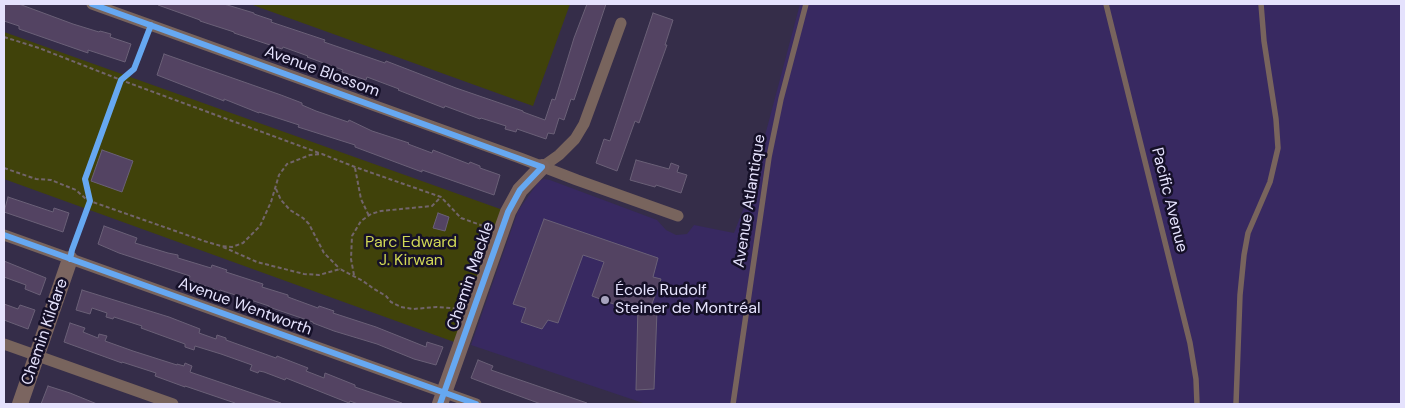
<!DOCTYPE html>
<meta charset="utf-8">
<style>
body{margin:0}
#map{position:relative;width:1405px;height:408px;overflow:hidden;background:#352d49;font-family:"DM Sans",sans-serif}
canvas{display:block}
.frame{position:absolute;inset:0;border:5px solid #e5e2fd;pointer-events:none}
</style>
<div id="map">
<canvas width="1405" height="408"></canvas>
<div class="frame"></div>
</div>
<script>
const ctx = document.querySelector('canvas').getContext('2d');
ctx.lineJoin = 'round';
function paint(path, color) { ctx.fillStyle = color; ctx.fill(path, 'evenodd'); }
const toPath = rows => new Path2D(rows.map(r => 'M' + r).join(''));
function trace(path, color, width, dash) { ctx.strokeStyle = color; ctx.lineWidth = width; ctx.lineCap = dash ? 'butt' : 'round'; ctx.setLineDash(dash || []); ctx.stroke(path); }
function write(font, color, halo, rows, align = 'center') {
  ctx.font = font + ' "DM Sans",sans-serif'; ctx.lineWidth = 5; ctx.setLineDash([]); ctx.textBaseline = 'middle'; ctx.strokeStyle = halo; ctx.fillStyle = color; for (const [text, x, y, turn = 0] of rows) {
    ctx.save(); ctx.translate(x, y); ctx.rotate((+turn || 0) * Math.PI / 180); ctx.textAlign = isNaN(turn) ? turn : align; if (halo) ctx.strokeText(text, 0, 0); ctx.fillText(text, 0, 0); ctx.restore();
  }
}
paint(toPath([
 [800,4,1401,4,1401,404,646,404,471,345,518,211,539,181,544,179,550,180,657,220,666,230,676,235,687,234,694,225,734,233,750,192]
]), '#382961');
paint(toPath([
 [250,4,570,4,533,106],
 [4,32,503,210,457,343,4,179]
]), '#40420a');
const building = toPath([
 [4,4,19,4,73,24,99,32,100,31,111,34,110,37,131,44,125,62,88,50,88,53,19,29,19,26,4,21,4,4],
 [158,4,224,4,254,13,254,14,272,20,271,22,325,40,324,42,385,63,386,61,456,88,523,111,523,112,545,120,552,99,555,100,574,38,587,4,606,4,574,100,571,99,564,120,559,118,554,134,548,133,546,139,517,129,516,132,505,129,506,126,481,118,480,119,445,106,444,108,398,90,399,89,367,77,366,80,342,72,343,70,307,57,308,56,283,47,282,49,234,33,234,32,200,21,200,20,158,5,158,4],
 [653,13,673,20,665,45,667,45,639,123,635,121,617,171,596,163,604,139,610,141,653,13],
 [164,54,281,95,302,103,302,105,316,111,348,122,349,120,372,131,409,143,408,144,432,153,433,150,469,164,470,162,480,166,480,168,500,175,494,195,422,170,422,172,355,147,355,145,298,127,299,125,259,112,259,113,224,99,224,101,157,75,164,54],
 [102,150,133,161,122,192,91,181,102,150],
 [636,160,669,169,671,163,679,166,677,172,687,175,681,193,656,185,655,187,630,180,636,160],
 [8,197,53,212,54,208,69,213,63,232,4,212,8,197],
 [438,213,449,217,445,231,433,228,438,213],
 [544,219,658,258,653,277,661,279,650,309,657,311,654,389,636,390,638,305,621,300,619,306,592,296,604,262,583,255,558,323,548,320,542,329,521,322,526,308,513,304,544,219],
 [104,226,137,238,135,243,168,253,178,255,178,258,211,268,212,265,227,270,226,272,263,284,262,287,288,295,288,297,318,308,319,306,334,311,333,313,376,327,426,347,427,342,443,347,436,365,414,359,377,344,334,331,313,323,313,322,269,307,269,306,220,290,219,291,189,280,190,276,119,253,98,244,104,226],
 [4,261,46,278,40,295,25,289,26,285,4,277,4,261],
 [82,290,169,317,200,329,199,333,216,339,217,335,226,338,226,340,276,358,277,356,308,368,306,371,324,378,325,373,355,385,355,387,402,403,402,404,358,404,350,401,349,403,286,378,285,380,264,372,259,371,258,373,250,370,252,365,221,354,195,346,194,350,185,347,185,344,141,328,142,326,114,317,113,319,106,317,107,313,92,308,90,314,76,310,82,290],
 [4,304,18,309,20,305,35,310,28,329,4,320,4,304],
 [70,323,85,328,83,332,98,338,99,334,107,336,105,341,133,351,177,365,177,364,184,366,185,363,192,366,190,372,281,403,281,404,235,404,235,403,185,386,185,387,155,376,156,373,122,362,122,363,64,342,70,323],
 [478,360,493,366,491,370,587,403,587,404,541,404,492,386,471,378,478,360],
 [48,386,70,393,97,404,41,404,48,386]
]);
paint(building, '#534362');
trace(building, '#6a6077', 1);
trace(toPath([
 [4,37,39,48,121,80,319,153],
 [4,168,36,179,51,180,76,190,87,200,204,241,221,246,232,247,243,243,260,226,271,202,279,175,287,164,310,155,322,154,355,167,441,197,461,218,489,228],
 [355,168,361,199,369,216],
 [276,189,281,200,290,210,303,218,309,224,324,253,340,269],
 [223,247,257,262,304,274,319,275,340,269,363,281,374,289,386,296,391,302,401,307,413,309,437,307,461,309],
 [354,275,351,259,352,236,361,221,371,214,381,211,432,206,441,197]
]), '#72656b', 2, [4, 2.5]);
trace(toPath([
 [1106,4,1190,343,1196,379,1197,404],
 [733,404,769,157,781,99,806,4],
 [1236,404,1240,295,1244,255,1248,233,1270,182,1278,148,1276,119,1264,41,1261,4]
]), '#78645d', 5.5);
trace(toPath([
 [92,4,520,158,577,180,678,216],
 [542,167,559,155,575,139,584,124,621,23],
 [4,235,476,404],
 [4,344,173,404]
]), '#78645d', 11);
trace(toPath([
 [20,404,70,259],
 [440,404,508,212,520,190,542,167]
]), '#7b6560', 16);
trace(toPath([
 [92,4,542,167,520,190,508,212,440,404],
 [4,235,476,404],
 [70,259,72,250,90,201,85,179,121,80,134,69,151,25]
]), '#66a8f1', 6);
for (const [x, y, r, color] of [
 [605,300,5,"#a7a3be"]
]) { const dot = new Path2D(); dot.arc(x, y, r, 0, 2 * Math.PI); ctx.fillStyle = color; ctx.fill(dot); trace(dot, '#151028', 2); }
write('16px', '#e5e2fd', '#151028', [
 ["Avenue Blossom",322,72,20],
 ["Pacific Avenue",1169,200,76],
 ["Avenue Atlantique",750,201,-81],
 ["Chemin Mackle",471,276,-71],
 ["Avenue Wentworth",245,307,20],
 ["Chemin Kildare",45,332,-71]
]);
write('16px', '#d0d755', '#151028', [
 ["Parc Edward",411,243],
 ["J. Kirwan",411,261]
]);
write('16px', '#e5e2fd', '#151028', [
 ["École Rudolf",615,291],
 ["Steiner de Montréal",615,309]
], 'left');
</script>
